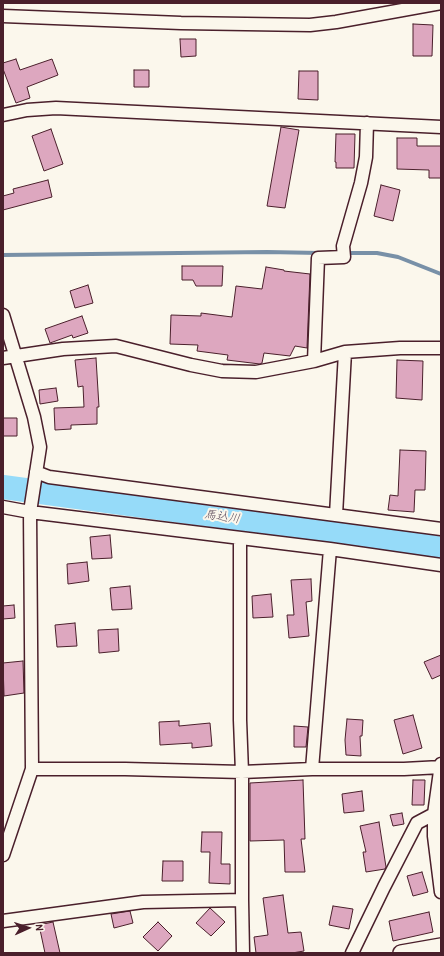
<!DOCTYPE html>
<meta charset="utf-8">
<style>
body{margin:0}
#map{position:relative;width:444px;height:956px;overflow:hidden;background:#fbf7ec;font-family:"Patrick Hand",sans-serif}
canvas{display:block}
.frame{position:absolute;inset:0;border:4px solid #4a1f2b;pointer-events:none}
.north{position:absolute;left:8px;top:908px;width:40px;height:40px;-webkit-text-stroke:3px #fbf7ec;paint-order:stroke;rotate:87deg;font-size:11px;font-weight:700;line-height:16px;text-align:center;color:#4a1f2b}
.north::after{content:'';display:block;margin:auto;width:14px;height:18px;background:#4a1f2b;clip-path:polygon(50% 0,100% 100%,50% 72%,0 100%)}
</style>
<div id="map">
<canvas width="444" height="956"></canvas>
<div class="frame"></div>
<div class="north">N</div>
</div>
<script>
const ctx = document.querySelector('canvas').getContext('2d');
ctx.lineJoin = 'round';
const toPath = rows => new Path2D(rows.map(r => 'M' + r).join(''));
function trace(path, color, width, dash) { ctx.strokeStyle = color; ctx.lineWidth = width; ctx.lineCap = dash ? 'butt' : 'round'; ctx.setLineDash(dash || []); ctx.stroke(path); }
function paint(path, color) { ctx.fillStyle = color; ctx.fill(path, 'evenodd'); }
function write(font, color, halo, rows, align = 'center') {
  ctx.font = font + ' "Patrick Hand","Klee One",sans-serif'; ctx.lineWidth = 4; ctx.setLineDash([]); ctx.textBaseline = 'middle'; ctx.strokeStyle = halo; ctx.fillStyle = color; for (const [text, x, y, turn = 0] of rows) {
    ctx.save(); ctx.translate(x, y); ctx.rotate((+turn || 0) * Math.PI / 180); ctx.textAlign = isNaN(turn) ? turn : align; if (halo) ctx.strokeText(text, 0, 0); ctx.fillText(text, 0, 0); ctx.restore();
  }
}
trace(toPath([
 [345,253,377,253,398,257,441,274],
 [3,255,267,252,320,253]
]), '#7890a7', 4);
trace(toPath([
 [3,487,404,541,441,549]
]), '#96dbf9', 24);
const building = toPath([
 [413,24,433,25,432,56,413,56,413,24],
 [180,39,196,39,196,56,181,57,180,39],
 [16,59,20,70,52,59,58,75,27,87,30,98,16,103,3,69,3,63,16,59],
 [134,70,149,70,149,87,134,87,134,70],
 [299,71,318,71,318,100,298,99,299,71],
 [281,127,299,130,285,208,267,206,281,127],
 [51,129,63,164,44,171,32,136,51,129],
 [336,134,355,134,354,168,336,168,336,162,335,162,336,134],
 [397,138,417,138,417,146,441,146,441,178,429,178,429,170,397,169,397,138],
 [48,180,52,197,3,210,3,196,14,193,13,189,48,180],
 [381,185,400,190,393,221,374,216,381,185],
 [182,266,223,266,222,286,196,286,193,280,182,280,182,266],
 [266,267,284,270,284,271,310,274,307,348,295,346,290,356,264,353,262,363,260,364,227,360,228,355,197,351,198,345,170,344,171,315,201,316,201,313,232,317,236,286,262,289,266,267],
 [88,285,93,303,75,308,70,291,88,285],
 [82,316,88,333,73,338,72,335,50,343,45,329,82,316],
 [96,358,99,407,97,407,97,424,71,425,71,429,55,430,54,408,84,407,83,386,78,387,75,360,96,358],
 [397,360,423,361,422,400,396,398,397,360],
 [56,388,58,401,40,404,39,390,56,388],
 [3,418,17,418,17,436,3,436,3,418],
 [400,450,426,451,425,490,415,490,414,512,388,510,390,495,398,496,400,450],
 [110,535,112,558,92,559,90,537,110,535],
 [87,562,89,581,68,584,67,564,87,562],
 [311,579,312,601,306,602,309,636,289,638,287,615,294,615,291,580,311,579],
 [130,586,132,609,112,610,110,588,130,586],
 [271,594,273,617,253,618,252,596,271,594],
 [14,605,15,618,3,619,3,606,14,605],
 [75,623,77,646,57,647,55,625,75,623],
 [118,629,119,651,99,653,98,630,118,629],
 [441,655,441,675,432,679,424,662,441,655],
 [23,661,24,693,4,696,3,663,23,661],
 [413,715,422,748,403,754,394,720,413,715],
 [347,719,363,720,362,736,360,736,361,756,346,755,345,740,347,719],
 [179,721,179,726,210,723,212,746,192,748,192,743,160,745,159,722,179,721],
 [294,726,308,727,306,747,294,747,294,726],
 [303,780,305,839,301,839,305,872,285,872,284,840,250,841,250,783,303,780],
 [413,780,425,780,424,805,412,805,413,780],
 [362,791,364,811,344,813,342,794,362,791],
 [402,813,404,824,393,826,390,815,402,813],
 [379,822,386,867,385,869,366,872,363,852,366,852,360,826,379,822],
 [202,832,222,832,221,864,230,864,230,884,209,883,210,852,201,852,202,832],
 [163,861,183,861,183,881,162,881,163,861],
 [422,872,428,892,413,896,407,876,422,872],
 [283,895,288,933,301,932,304,951,292,953,256,953,254,937,268,935,263,898,283,895],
 [333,906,353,909,349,929,329,925,333,906],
 [210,908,225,922,211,936,196,923,210,908],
 [130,911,133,923,114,928,111,914,130,911],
 [429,912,433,932,393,941,389,921,429,912],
 [53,922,60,953,45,953,39,925,53,922],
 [158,922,172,936,158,951,143,937,158,922]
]);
paint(building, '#dda7bf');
trace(building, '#4a1f2b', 1);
const minor = toPath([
 [3,16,181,23,310,25,336,22,441,3],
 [3,115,27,110,56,108,441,127],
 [3,315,34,417,40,447,30,512,32,769,3,855],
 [3,358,63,349,116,346,191,365,222,371,256,372,314,361,345,352,400,348,441,348],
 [314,361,318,258,344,257,343,246,361,183,366,157,367,123],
 [36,472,49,477,441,529],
 [3,507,30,512,330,549,441,565],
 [336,515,345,352],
 [240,538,240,720,242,772,242,900,243,953],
 [441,764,434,814,434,836,441,892],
 [32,769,125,769,242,772,312,769,404,769,441,767],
 [312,769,330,549],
 [3,921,143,902,242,900],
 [352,953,384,887,417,823,434,814]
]);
const tertiary = toPath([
 [401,953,441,946]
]);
trace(minor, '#4a1f2b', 15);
trace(tertiary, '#4a1f2b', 18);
trace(minor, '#fbf7ec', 12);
trace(tertiary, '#fbf7ec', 15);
write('italic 12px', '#5d4e5e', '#fbf7ec', [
 ["馬込川",222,517,8]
]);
</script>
